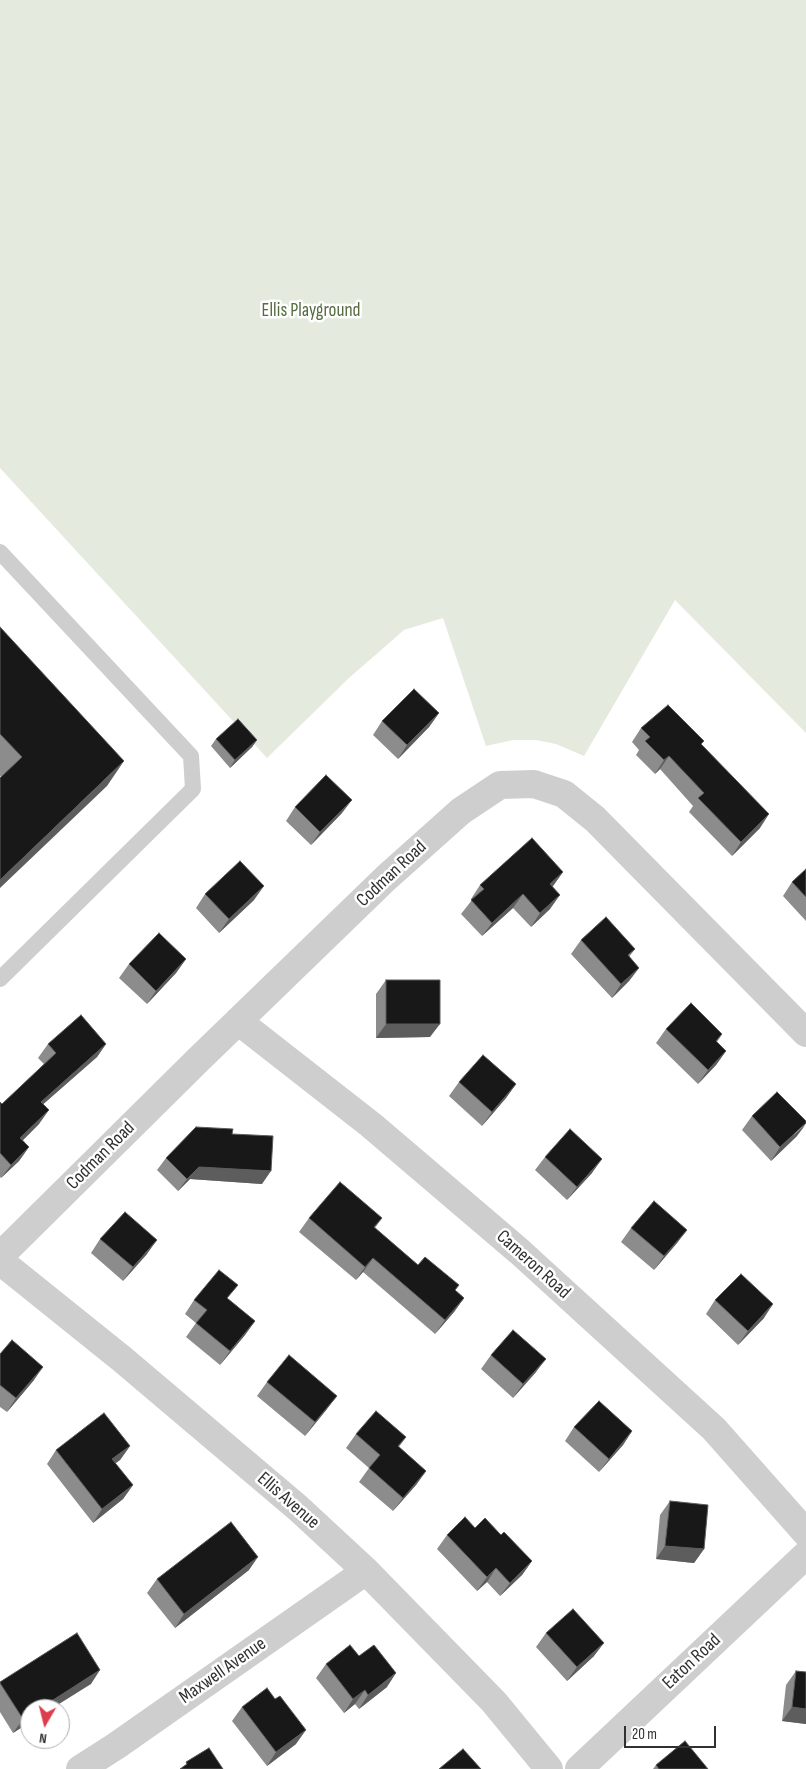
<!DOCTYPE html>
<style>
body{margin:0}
#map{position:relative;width:806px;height:1769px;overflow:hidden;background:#fff;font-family:"Sofia Sans Condensed",sans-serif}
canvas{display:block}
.north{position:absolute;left:20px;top:1699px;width:50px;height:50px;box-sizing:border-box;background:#fff;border:1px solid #adadad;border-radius:50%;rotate:188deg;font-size:14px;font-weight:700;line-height:20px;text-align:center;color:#313131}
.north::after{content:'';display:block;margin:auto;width:18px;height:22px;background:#dd3e4d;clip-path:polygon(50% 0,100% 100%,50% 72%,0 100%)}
.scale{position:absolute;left:624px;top:1726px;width:92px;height:22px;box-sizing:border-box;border:2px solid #313131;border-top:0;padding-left:6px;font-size:15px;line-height:18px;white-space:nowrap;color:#313131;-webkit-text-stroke:4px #fff;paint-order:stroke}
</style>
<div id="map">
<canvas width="806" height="1769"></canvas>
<div class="north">N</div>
<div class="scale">20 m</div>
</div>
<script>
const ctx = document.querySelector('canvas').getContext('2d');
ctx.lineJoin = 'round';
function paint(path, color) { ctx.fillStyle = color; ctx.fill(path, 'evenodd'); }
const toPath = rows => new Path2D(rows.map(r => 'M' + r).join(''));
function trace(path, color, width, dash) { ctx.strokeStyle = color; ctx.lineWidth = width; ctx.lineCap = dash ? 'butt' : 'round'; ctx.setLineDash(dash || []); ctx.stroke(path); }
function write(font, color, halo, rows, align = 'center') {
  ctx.font = font + ' "Sofia Sans Condensed",sans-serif'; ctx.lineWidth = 5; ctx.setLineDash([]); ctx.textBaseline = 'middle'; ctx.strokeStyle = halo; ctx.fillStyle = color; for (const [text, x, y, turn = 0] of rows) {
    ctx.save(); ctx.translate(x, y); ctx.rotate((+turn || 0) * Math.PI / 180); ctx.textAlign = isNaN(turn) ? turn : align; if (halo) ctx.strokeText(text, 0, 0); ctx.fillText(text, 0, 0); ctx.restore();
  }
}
paint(toPath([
 [0,0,806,0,806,733,675,600,584,756,556,744,536,740,513,740,486,746,443,618,404,630,349,678,267,758,0,468]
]), '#e4eadd');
trace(toPath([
 [0,552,191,756,193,789,0,979]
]), '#cecece', 16);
trace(toPath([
 [238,1021,371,1125,520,1252,714,1429,806,1533],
 [0,1256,199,1059,386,878,461,811,500,785,534,784,564,794,595,819,806,1033],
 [0,1261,122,1359,298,1508,366,1571,494,1702,549,1769],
 [80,1769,116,1746,366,1571],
 [579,1769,806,1555]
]), '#cecece', 28);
paint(toPath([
 [0,627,107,786,1,777,0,776],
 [439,713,429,727,398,759,373,735,382,721],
 [641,728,701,745,760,828,732,856,689,812,693,806,660,769,655,774,636,755,639,750,632,742],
 [216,739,257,740,252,747,230,768,211,746],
 [295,807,342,813,311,845,286,821],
 [806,869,806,921,783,896,792,882],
 [563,872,552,887,550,909,531,927,513,908,482,936,461,914,472,900,471,899,480,885],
 [205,894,254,900,219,933,196,908],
 [581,940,635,949,629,957,639,968,629,981,612,998,571,954],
 [186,959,176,973,147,1004,119,978,129,964],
 [386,980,430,1037,376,1038,376,994],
 [666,1029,722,1034,717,1042,726,1051,716,1065,698,1084,656,1043],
 [48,1044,106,1044,97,1057,43,1104,39,1124,23,1140,29,1147,19,1161,1,1178,0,1177,0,1102,2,1104,44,1064,38,1058],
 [459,1082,516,1084,506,1098,482,1126,449,1096],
 [752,1116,797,1136,771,1161,742,1130],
 [232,1134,262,1184,190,1179,178,1191,157,1170,166,1158],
 [545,1157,592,1173,567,1200,535,1170],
 [309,1218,382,1218,375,1228,418,1265,455,1290,464,1298,454,1312,435,1334,363,1272,356,1280,299,1232],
 [631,1228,687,1230,677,1243,654,1270,621,1242],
 [100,1239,147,1254,123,1281,91,1253],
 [228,1299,255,1321,245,1335,220,1365,186,1337,196,1323,185,1314,194,1300],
 [715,1300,764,1318,738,1345,706,1314],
 [0,1354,34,1380,7,1412,0,1407],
 [491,1355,536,1372,513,1398,481,1369],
 [267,1382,327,1409,305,1436,257,1396],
 [574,1427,632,1431,623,1445,599,1472,565,1441],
 [356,1434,406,1437,399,1447,426,1471,416,1485,393,1511,359,1482,369,1468,346,1448],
 [130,1446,120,1460,115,1463,133,1485,123,1499,93,1523,47,1464,56,1450],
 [670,1501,704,1549,694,1563,656,1559,660,1515],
 [475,1528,501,1535,532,1561,522,1575,500,1596,487,1582,477,1591,437,1549,447,1535],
 [249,1570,175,1628,147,1593,157,1579],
 [546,1633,594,1656,567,1681,536,1647],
 [359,1656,387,1687,359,1709,355,1704,344,1713,316,1678,326,1664],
 [796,1671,806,1724,782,1721,786,1685],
 [0,1682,91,1684,30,1709,30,1722,13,1733,0,1712],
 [242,1707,296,1744,267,1766,232,1721],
 [656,1765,708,1769,653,1769]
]), '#8c8c8c');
paint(toPath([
 [439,713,429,727,398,759,407,745],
 [257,740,252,747,230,768,235,760],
 [669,756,660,769,655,774,664,760],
 [124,761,107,786,0,888,0,880],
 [352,800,342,813,311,845,320,832],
 [769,814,760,828,732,856,741,842],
 [563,872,553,886,540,898,550,884],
 [264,886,254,900,219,933,229,919],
 [523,894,513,908,482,936,492,923],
 [560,895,550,909,531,927,540,913],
 [186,959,176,973,147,1004,156,991],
 [639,968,629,981,612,998,621,984],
 [386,1024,440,1024,430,1037,376,1038],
 [106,1044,97,1057,31,1115,41,1102],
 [726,1051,716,1065,698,1084,708,1070],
 [516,1084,506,1098,482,1126,492,1112],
 [49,1110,39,1124,11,1152,20,1138],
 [806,1124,797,1136,771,1161,780,1147],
 [29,1147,19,1161,1,1178,11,1165],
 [602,1159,592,1173,567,1200,577,1187],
 [199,1167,271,1171,262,1184,190,1179,178,1191,187,1179],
 [687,1230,677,1243,654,1270,664,1256],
 [157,1240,147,1254,123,1281,133,1267],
 [373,1258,363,1272,356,1280,365,1267],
 [464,1298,454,1312,435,1334,445,1320],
 [773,1304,764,1318,738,1345,748,1331],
 [255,1321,245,1335,220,1365,230,1351],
 [546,1359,536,1372,513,1398,523,1384],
 [43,1367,34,1380,7,1412,16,1398],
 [337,1396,327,1409,305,1436,315,1422],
 [632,1431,623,1445,599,1472,609,1459],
 [130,1446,120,1460,103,1473,112,1459],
 [426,1471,416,1485,393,1511,403,1498],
 [133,1485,123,1499,93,1523,102,1509],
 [665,1546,704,1549,694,1563,656,1559],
 [258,1557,249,1570,175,1628,184,1614],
 [532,1561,522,1575,500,1596,510,1583],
 [496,1568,487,1582,477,1591,487,1577],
 [604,1643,594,1656,567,1681,577,1667],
 [100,1670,91,1684,51,1709,39,1709],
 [396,1673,387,1687,359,1709,368,1695],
 [365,1690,355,1704,344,1713,353,1699],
 [792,1707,806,1709,806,1724,782,1721],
 [30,1714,30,1722,13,1733,23,1719],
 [306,1730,296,1744,267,1766,276,1752]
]), '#5d5d5d');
const building = toPath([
 [0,627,124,761,0,880,0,778,22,757,0,734,0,627],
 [414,689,439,713,407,745,382,721,414,689],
 [668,705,704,741,701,744,769,814,741,842,698,798,704,793,669,756,664,760,645,741,650,737,641,728,668,705],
 [238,719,257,740,235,760,216,739,238,719],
 [326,775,352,800,320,832,295,807,326,775],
 [532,838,563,872,550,884,560,895,540,913,523,894,492,923,471,900,484,889,480,885,532,838],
 [240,861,264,886,229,919,205,894,240,861],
 [806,869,806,897,792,882,806,869],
 [606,917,635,949,628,955,639,968,621,984,581,940,606,917],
 [159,933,186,959,156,991,129,964,159,933],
 [386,980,440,980,440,1024,386,1024,386,980],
 [691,1003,722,1034,716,1041,726,1051,708,1070,666,1029,691,1003],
 [81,1015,106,1044,41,1102,49,1110,20,1138,29,1147,11,1165,0,1153,0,1102,2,1104,56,1053,48,1044,81,1015],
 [483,1055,516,1084,492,1112,459,1082,483,1055],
 [777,1092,806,1121,806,1123,780,1147,752,1116,777,1092],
 [196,1127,233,1129,232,1134,273,1136,271,1171,199,1167,187,1179,166,1158,196,1127],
 [570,1129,602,1159,577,1187,545,1157,570,1129],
 [340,1182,382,1218,374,1227,418,1265,425,1257,459,1285,455,1290,464,1298,445,1320,373,1258,365,1267,309,1218,340,1182],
 [654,1201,687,1230,664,1256,631,1228,654,1201],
 [125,1212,157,1240,133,1267,100,1239,125,1212],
 [219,1270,238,1285,227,1298,255,1321,230,1351,196,1323,207,1310,194,1300,219,1270],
 [741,1274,773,1304,748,1331,715,1300,741,1274],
 [513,1330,546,1359,523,1384,491,1355,513,1330],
 [12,1340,43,1367,16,1398,0,1385,0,1354,12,1340],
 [289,1355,337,1396,315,1422,267,1382,289,1355],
 [599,1401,632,1431,609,1459,574,1427,599,1401],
 [376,1411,406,1437,398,1446,426,1471,403,1498,369,1468,380,1455,356,1434,376,1411],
 [104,1413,130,1446,112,1459,133,1485,102,1509,56,1450,104,1413],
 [670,1501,708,1505,704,1549,665,1546,670,1501],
 [465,1517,475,1528,485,1518,501,1535,504,1532,532,1561,510,1583,496,1568,487,1577,447,1535,465,1517],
 [231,1522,258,1557,184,1614,157,1579,231,1522],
 [573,1609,604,1643,577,1667,546,1633,573,1609],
 [77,1633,100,1670,39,1709,30,1709,30,1714,23,1719,0,1683,0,1682,77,1633],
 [350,1645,359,1656,374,1645,396,1673,368,1695,365,1690,353,1699,326,1664,350,1645],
 [796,1671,806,1672,806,1709,792,1707,796,1671],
 [267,1688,275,1699,280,1696,306,1730,276,1752,242,1707,267,1688],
 [685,1741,708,1769,659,1769,656,1765,685,1741],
 [209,1748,223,1769,180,1769,187,1764,186,1762,209,1748],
 [463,1749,481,1769,439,1769,463,1749]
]);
paint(building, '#181818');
trace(building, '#5d5d5d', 1);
write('19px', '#556b40', '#fff', [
 ["Ellis Playground",311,311]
]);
write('19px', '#313131', '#fff', [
 ["Codman Road",392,874,-43],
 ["Codman Road",101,1156,-45],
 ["Cameron Road",533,1265,42],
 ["Ellis Avenue",288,1501,41],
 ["Eaton Road",692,1662,-43],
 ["Maxwell Avenue",223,1671,-35]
]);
</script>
